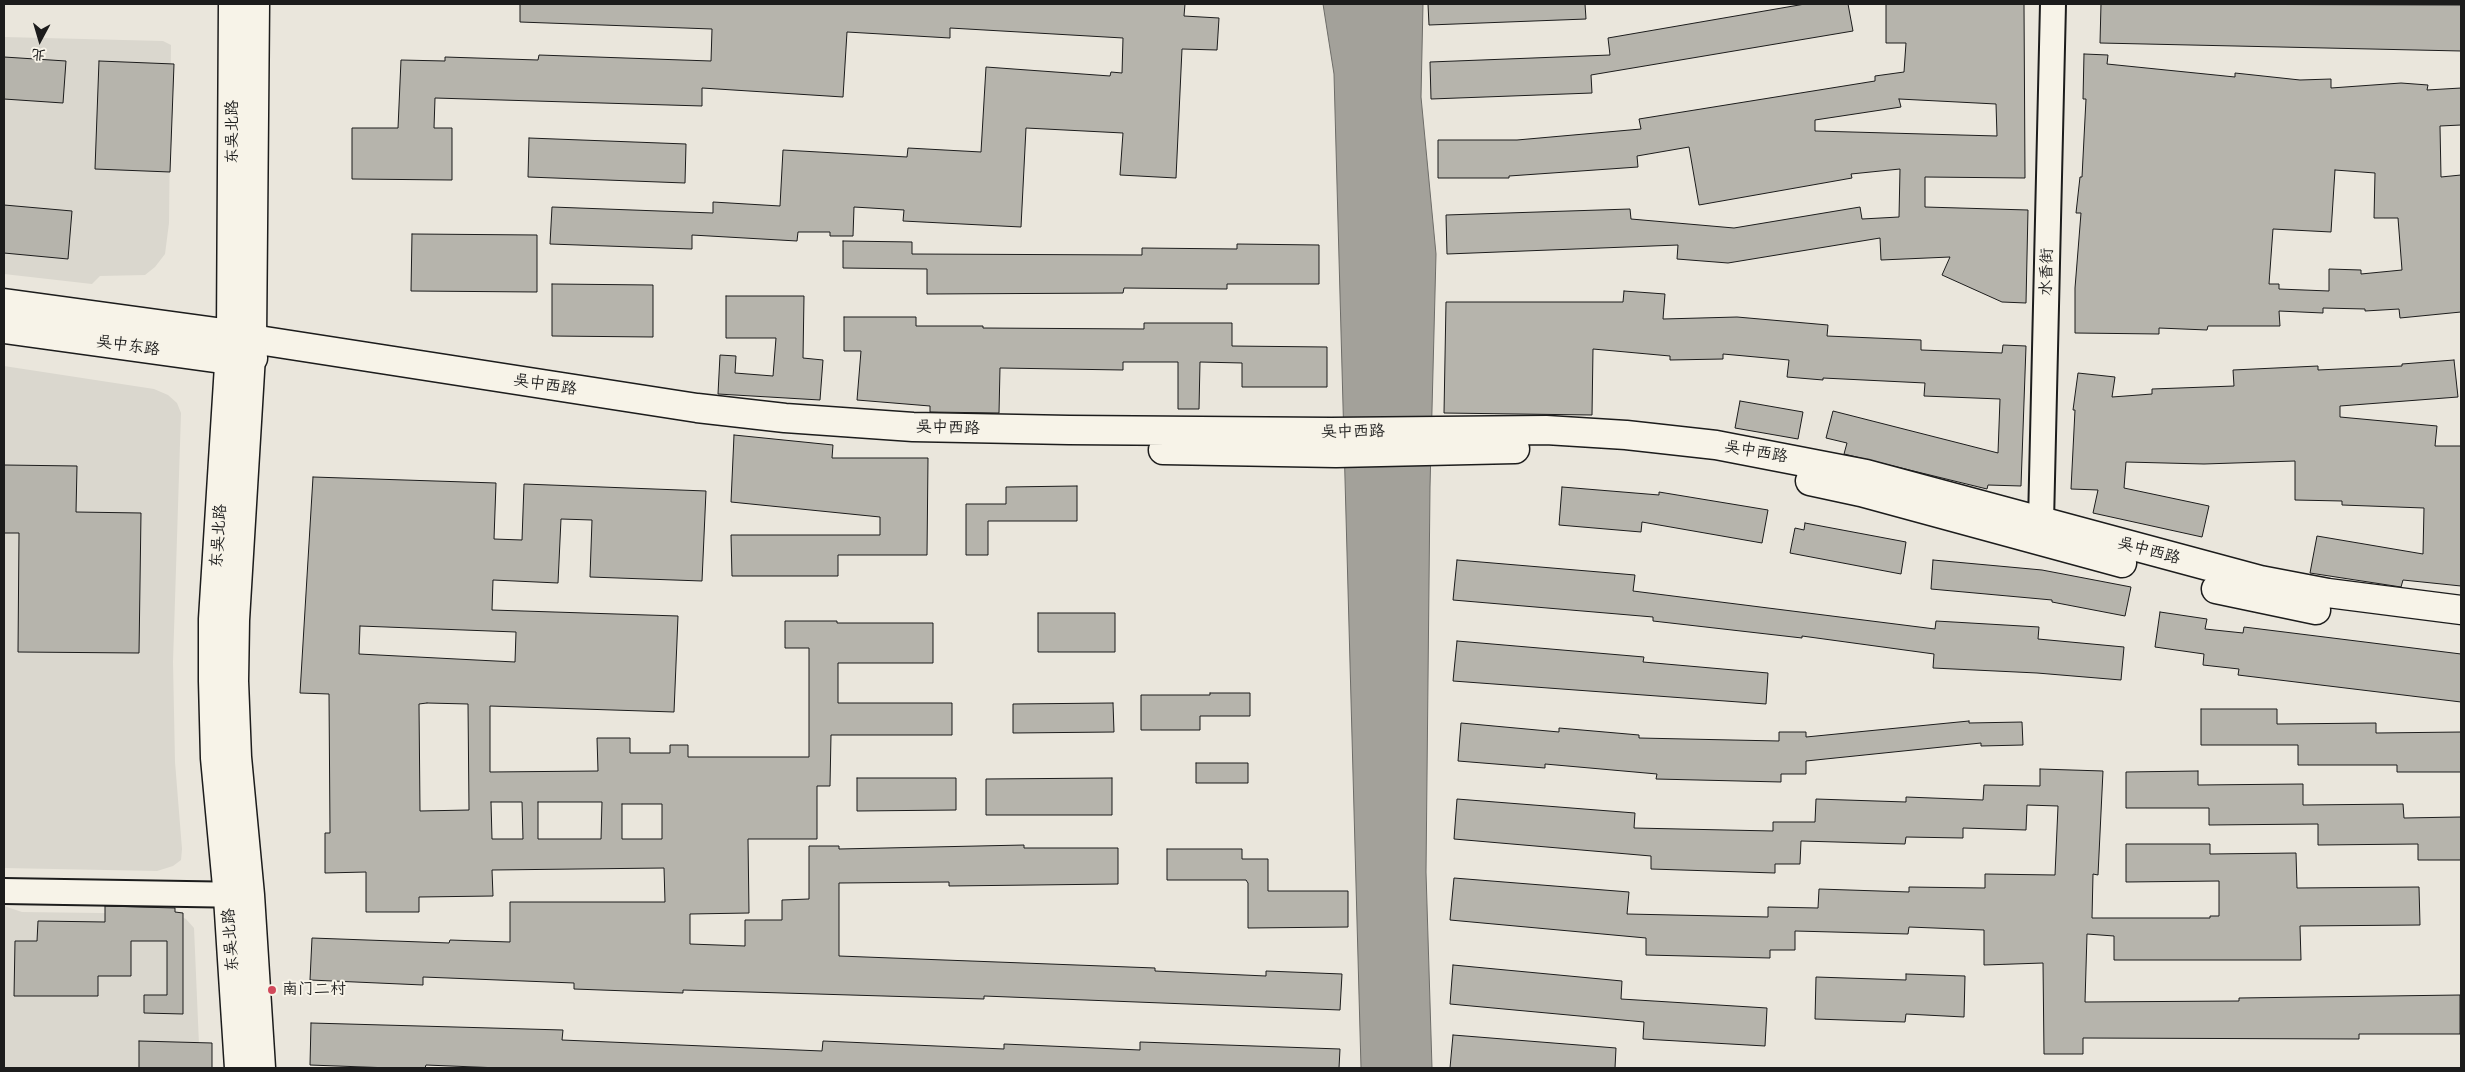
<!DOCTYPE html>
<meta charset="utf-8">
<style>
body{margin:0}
#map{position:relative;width:2465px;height:1072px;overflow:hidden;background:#eae6dc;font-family:"Patrick Hand","LXGW WenKai TC",sans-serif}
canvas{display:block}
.frame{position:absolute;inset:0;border:5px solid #1c1c1c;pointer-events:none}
.north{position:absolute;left:15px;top:15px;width:50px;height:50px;-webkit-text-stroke:4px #f7f3e8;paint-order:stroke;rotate:186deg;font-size:14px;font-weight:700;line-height:20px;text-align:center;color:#1c1c1c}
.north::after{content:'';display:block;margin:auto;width:18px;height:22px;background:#1c1c1c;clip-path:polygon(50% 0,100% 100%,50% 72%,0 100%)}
</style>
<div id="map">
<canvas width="2465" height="1072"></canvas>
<div class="frame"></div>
<div class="north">北</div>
</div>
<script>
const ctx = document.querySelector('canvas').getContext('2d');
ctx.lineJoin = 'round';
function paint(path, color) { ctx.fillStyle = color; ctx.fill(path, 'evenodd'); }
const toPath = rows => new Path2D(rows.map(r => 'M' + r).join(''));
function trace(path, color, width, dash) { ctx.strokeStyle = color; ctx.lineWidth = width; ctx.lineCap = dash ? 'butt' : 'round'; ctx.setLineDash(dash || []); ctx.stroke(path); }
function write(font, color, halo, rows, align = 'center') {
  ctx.font = font + ' "Patrick Hand","LXGW WenKai TC",sans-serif'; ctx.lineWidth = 4; ctx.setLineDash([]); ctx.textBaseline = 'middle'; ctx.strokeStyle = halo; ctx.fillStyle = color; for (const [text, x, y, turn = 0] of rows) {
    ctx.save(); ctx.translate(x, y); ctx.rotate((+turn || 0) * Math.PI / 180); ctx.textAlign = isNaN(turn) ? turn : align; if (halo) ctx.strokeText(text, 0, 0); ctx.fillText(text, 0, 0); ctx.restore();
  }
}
paint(toPath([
 [4,37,163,41,171,45,169,223,165,254,155,267,145,275,100,276,92,284,4,274],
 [4,366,154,389,168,395,177,403,181,413,173,662,175,762,182,849,181,860,173,866,157,871,4,868],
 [4,906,22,912,176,914,186,919,194,928,200,1068,4,1068]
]), '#dad7ce');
const water = toPath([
 [1323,4,1423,4,1421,97,1436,254,1430,487,1426,872,1432,1068,1361,1068,1334,74,1323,4]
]);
paint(water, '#a3a19a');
trace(water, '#6d6c68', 1);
const building = toPath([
 [520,4,1185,4,1184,16,1219,18,1217,50,1182,49,1176,178,1120,175,1123,133,1026,128,1021,227,903,221,904,210,854,207,853,236,830,236,830,232,798,232,797,241,692,235,692,249,550,244,552,207,713,213,713,202,780,206,783,150,907,157,908,148,981,152,986,67,1110,76,1111,72,1122,73,1123,38,950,28,950,38,847,32,843,97,702,88,702,106,435,98,434,128,452,128,452,180,352,179,352,128,398,128,401,60,445,61,445,57,538,60,539,55,711,61,712,29,520,22,520,4],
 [1428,4,1585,4,1586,19,1429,25,1428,4],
 [1805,4,1848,4,1853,31,1591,75,1592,93,1431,99,1430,62,1610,55,1608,38,1805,4],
 [1886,4,2024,4,2025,178,1925,177,1925,207,2028,210,2026,303,2002,302,1942,275,1950,257,1881,260,1880,238,1728,263,1677,259,1678,245,1447,254,1446,215,1630,209,1631,219,1734,228,1860,207,1862,219,1899,217,1900,169,1851,174,1852,178,1699,205,1689,147,1637,156,1638,167,1509,176,1509,178,1438,178,1438,140,1517,140,1641,129,1639,119,1875,81,1875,76,1904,72,1906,43,1886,43,1886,4],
 [1899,99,1996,104,1997,136,1815,131,1815,120,1901,107,1899,99],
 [2101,4,2461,5,2461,51,2100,43,2101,4],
 [2084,54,2108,55,2107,64,2235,77,2235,73,2300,80,2331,79,2331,88,2401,83,2428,85,2427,90,2461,88,2461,125,2440,126,2441,177,2461,175,2461,312,2400,318,2399,309,2365,311,2365,309,2323,308,2323,313,2279,311,2280,326,2208,326,2207,330,2159,328,2159,334,2075,333,2075,288,2081,213,2076,213,2080,177,2082,177,2086,99,2083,99,2084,54],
 [2335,170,2375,173,2374,218,2398,218,2402,270,2361,274,2361,270,2329,269,2329,291,2279,289,2279,284,2269,284,2273,229,2331,232,2335,170],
 [4,57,66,61,63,103,4,99,4,57],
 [99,61,174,64,170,172,95,169,99,61],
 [529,138,686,144,685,183,528,177,529,138],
 [4,205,72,211,68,259,4,253,4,205],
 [412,234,537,235,537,292,411,291,412,234],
 [843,241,912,242,912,254,1142,255,1142,248,1237,249,1237,244,1319,245,1319,284,1227,284,1227,289,1124,288,1123,293,927,294,927,269,843,268,843,241],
 [552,284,653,285,653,337,552,336,552,284],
 [1624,291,1665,294,1663,319,1737,317,1828,325,1827,336,1921,340,1921,350,2002,353,2003,345,2026,346,2021,486,1988,485,1987,489,1844,454,1847,443,1826,438,1833,411,1998,453,2000,399,1924,396,1925,383,1823,378,1823,380,1787,377,1789,360,1723,354,1723,359,1670,360,1670,356,1593,349,1592,415,1444,413,1446,302,1623,302,1624,291],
 [726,296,804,296,803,358,823,360,820,400,718,394,720,355,736,356,735,373,773,376,776,338,726,338,726,296],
 [844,317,916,317,916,326,983,326,983,328,1144,329,1144,323,1232,323,1232,346,1327,347,1327,387,1242,387,1242,363,1200,362,1199,409,1178,409,1178,362,1123,362,1123,370,1000,368,999,413,930,412,930,406,857,400,861,351,844,351,844,317],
 [2454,360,2458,397,2340,406,2340,417,2437,426,2435,446,2461,446,2461,586,2403,580,2401,587,2310,573,2317,536,2423,554,2424,508,2342,505,2342,501,2295,500,2295,461,2204,464,2126,462,2124,488,2209,506,2202,537,2093,513,2098,490,2071,489,2075,410,2073,410,2078,373,2115,377,2112,397,2152,394,2152,389,2234,386,2233,370,2318,366,2318,370,2402,366,2402,364,2454,360],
 [1740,401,1803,412,1798,439,1735,428,1740,401],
 [734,435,833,445,832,458,928,458,927,555,838,555,838,576,732,576,731,535,880,535,880,517,731,502,734,435],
 [4,465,77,466,76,512,141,513,139,653,18,652,19,533,4,533,4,465],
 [313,477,496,483,494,539,522,540,524,484,706,491,702,581,590,577,592,520,561,519,558,583,493,580,492,610,678,616,674,712,490,706,490,772,598,771,597,738,630,738,630,753,670,753,670,745,688,745,688,757,809,757,809,648,785,648,785,621,837,621,837,623,933,623,933,663,838,663,838,703,952,703,952,735,831,735,830,786,817,786,817,839,748,839,749,913,690,914,690,944,745,946,745,920,782,920,782,900,809,899,809,846,839,846,839,849,1024,845,1024,848,1118,848,1118,884,949,886,949,882,839,883,839,956,1155,968,1155,971,1266,976,1266,971,1342,974,1340,1010,984,996,984,999,683,990,683,993,574,989,574,983,423,977,423,985,310,980,312,938,449,943,450,940,510,942,510,902,665,902,664,868,492,870,493,896,419,897,419,912,366,912,366,872,325,873,325,833,330,833,329,694,300,693,313,477],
 [360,626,516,632,515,662,359,654,360,626],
 [427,703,468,704,469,810,420,811,419,704,427,703],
 [491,802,522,802,523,839,492,839,491,802],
 [538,802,602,802,601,839,538,839,538,802],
 [622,804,662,804,662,839,622,839,622,804],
 [1077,486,1077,521,988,521,988,555,966,555,966,504,1006,504,1006,487,1077,486],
 [1562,487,1659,495,1659,492,1768,510,1762,543,1642,522,1641,532,1559,525,1562,487],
 [1805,523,1906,542,1901,574,1790,553,1795,528,1804,530,1805,523],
 [1457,560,1635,575,1633,591,1935,629,1936,621,2039,627,2038,639,2124,647,2121,680,2037,673,1933,668,1934,654,1802,636,1802,638,1653,621,1653,617,1453,600,1457,560],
 [1933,560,2042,570,2131,587,2125,616,2052,602,2052,600,1931,589,1933,560],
 [2160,612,2207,619,2205,629,2243,633,2244,627,2461,654,2461,702,2238,675,2239,669,2203,665,2204,654,2155,647,2160,612],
 [1038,613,1115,613,1115,652,1038,652,1038,613],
 [1457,641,1644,657,1643,662,1768,673,1766,704,1453,681,1457,641],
 [1210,693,1250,693,1250,716,1200,716,1200,730,1141,730,1141,695,1210,695,1210,693],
 [1113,703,1114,732,1013,733,1013,704,1113,703],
 [2201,709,2277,709,2277,724,2376,723,2376,733,2461,732,2461,772,2397,772,2397,765,2298,765,2298,745,2201,745,2201,709],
 [1969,721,1969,723,2022,722,2023,745,1981,746,1981,743,1806,761,1806,774,1781,774,1781,782,1656,779,1657,774,1545,764,1545,768,1458,761,1461,723,1559,732,1559,728,1639,735,1639,738,1779,741,1779,732,1806,732,1806,737,1969,721],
 [1196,763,1248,763,1248,783,1196,783,1196,763],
 [2040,769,2103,771,2098,875,2093,874,2092,918,2210,918,2210,916,2219,916,2219,881,2126,882,2126,844,2210,844,2210,854,2296,853,2297,888,2419,887,2420,925,2300,926,2301,960,2114,960,2114,936,2087,934,2085,1002,2239,1001,2239,998,2460,995,2460,1034,2359,1034,2359,1039,2083,1038,2083,1054,2044,1054,2043,963,1984,965,1984,930,1909,927,1908,934,1795,931,1795,950,1770,950,1770,958,1646,955,1646,938,1450,920,1454,878,1629,892,1627,914,1768,917,1768,907,1818,908,1819,889,1909,892,1909,887,1985,888,1985,874,2055,875,2058,806,2027,805,2026,830,1963,828,1963,838,1906,837,1905,844,1801,841,1800,864,1775,864,1775,873,1651,869,1651,856,1454,839,1457,799,1635,813,1634,828,1773,831,1773,822,1815,822,1816,799,1906,802,1906,797,1983,800,1984,785,2040,786,2040,769],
 [2198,771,2198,785,2303,784,2303,805,2403,804,2404,818,2461,817,2461,860,2418,860,2418,844,2318,845,2318,824,2209,825,2209,808,2126,808,2126,772,2198,771],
 [857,778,956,778,956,810,857,811,857,778],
 [1112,778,1112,815,986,815,986,779,1112,778],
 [1167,849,1242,849,1242,859,1268,859,1268,891,1348,891,1348,927,1248,928,1248,883,1246,880,1167,880,1167,849],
 [105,906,175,908,175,912,183,913,183,1014,144,1013,144,995,167,995,167,941,131,941,131,976,98,976,98,996,14,996,15,941,37,941,38,921,105,922,105,906],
 [1453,965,1622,981,1621,999,1767,1008,1765,1046,1643,1039,1644,1022,1450,1004,1453,965],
 [1906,974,1965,976,1964,1017,1906,1014,1905,1022,1815,1019,1816,977,1906,980,1906,974],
 [311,1023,563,1030,562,1040,822,1051,823,1041,1004,1049,1004,1044,1140,1050,1140,1042,1340,1049,1339,1068,500,1068,426,1065,425,1068,391,1068,310,1065,311,1023],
 [1453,1035,1616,1048,1615,1068,1450,1068,1453,1035],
 [139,1041,212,1043,212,1068,139,1068,139,1041]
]);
paint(building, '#b6b4ac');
trace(building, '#1c1c1c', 1);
const tertiary = toPath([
 [2038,539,2041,522,2053,4],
 [4,891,247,895]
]);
const secondary = toPath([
 [4,303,231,334,252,339,697,408,785,418,913,427,1069,430,1331,432,1546,430,1626,435,1716,445,1866,474,2260,580,2328,593,2461,610],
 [4,329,229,360,253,358],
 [1163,450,1336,453,1515,449],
 [1810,481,1861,492,2122,563],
 [2216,589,2316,610]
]);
const primary = toPath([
 [233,4,231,334,213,619,213,681,215,758,228,897,239,1068],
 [255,4,252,339,235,620,234,681,237,757,250,895,261,1068]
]);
trace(tertiary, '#1c1c1c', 28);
trace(secondary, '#1c1c1c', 31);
trace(primary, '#1c1c1c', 31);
trace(tertiary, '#f7f3e8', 24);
trace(secondary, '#f7f3e8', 28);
trace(primary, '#f7f3e8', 28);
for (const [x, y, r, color] of [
 [272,990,5,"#d1495b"]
]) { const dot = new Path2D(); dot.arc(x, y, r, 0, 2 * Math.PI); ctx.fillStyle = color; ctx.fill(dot); trace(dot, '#f7f3e8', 2); }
write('16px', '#1c1c1c', '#f7f3e8', [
 ["东吴北路",233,132,-90],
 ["水香街",2047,272,-89],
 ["吴中东路",128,346,8],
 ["吴中西路",545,385,9],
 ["吴中西路",948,428,2],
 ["吴中西路",1353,432,-1],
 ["吴中西路",1756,452,10],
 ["东吴北路",219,536,-86],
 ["吴中西路",2149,551,15],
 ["东吴北路",231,940,-94]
]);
write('16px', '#1c1c1c', '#f7f3e8', [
 ["南门二村",282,990]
], 'left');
</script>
